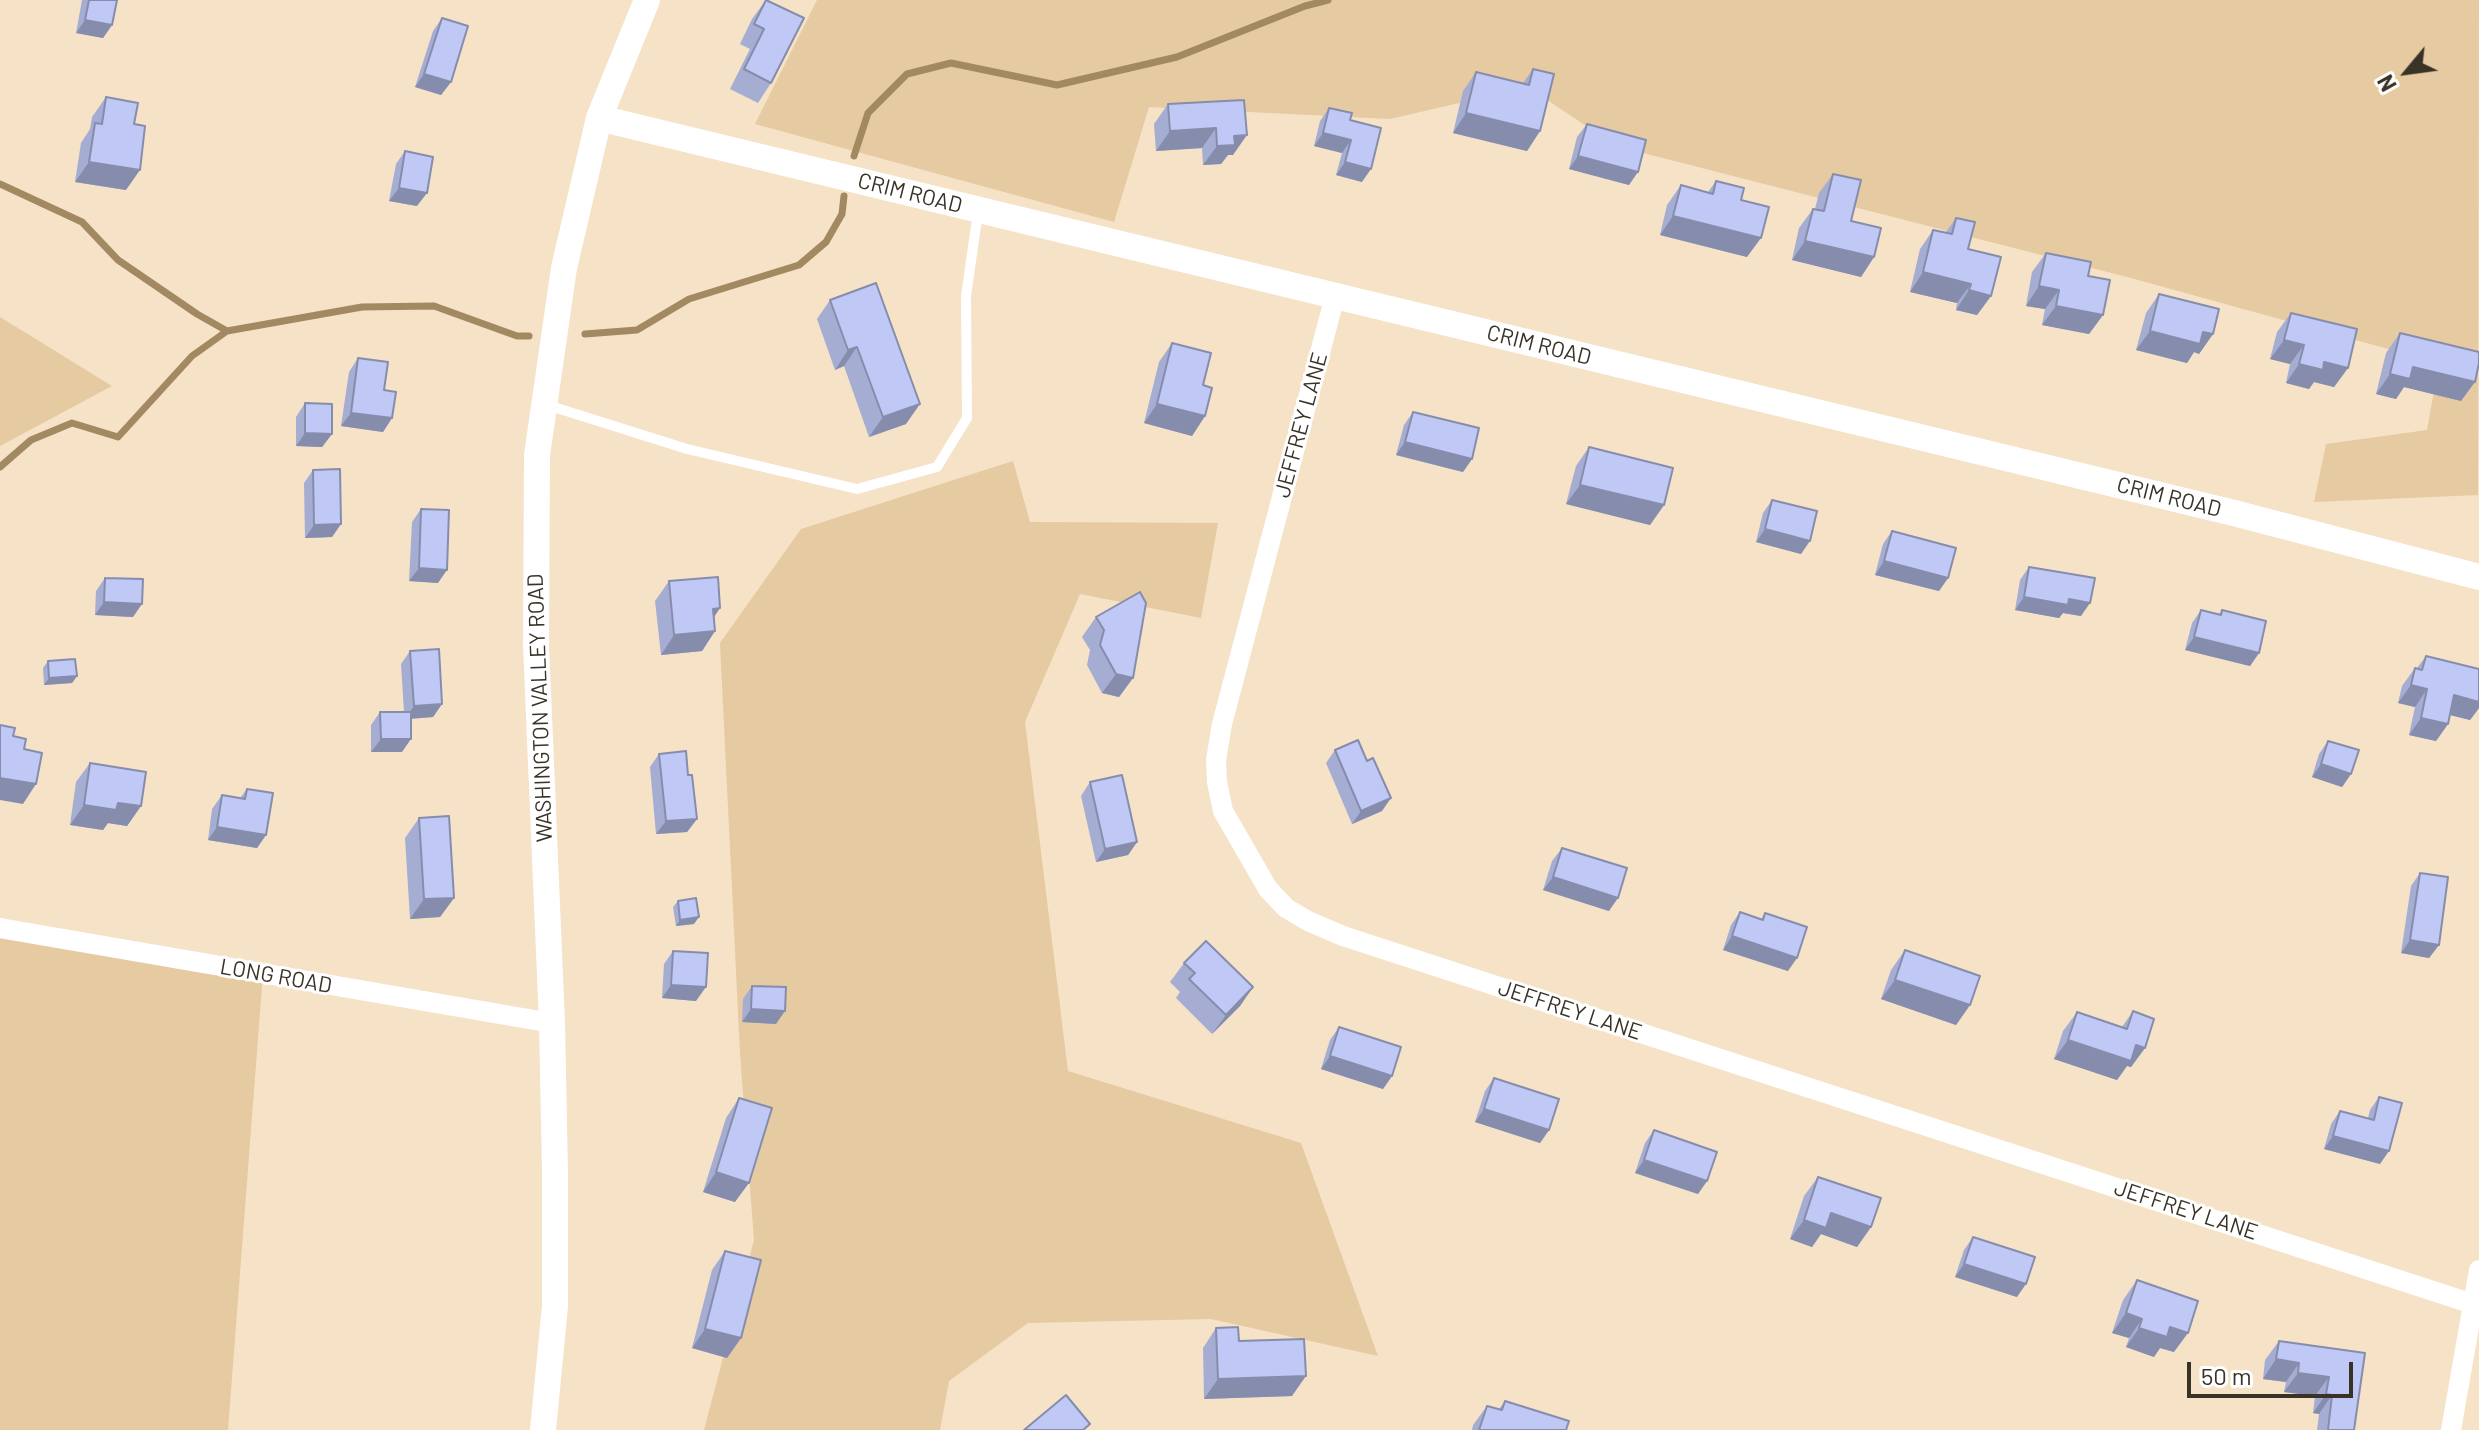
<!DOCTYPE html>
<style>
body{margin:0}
#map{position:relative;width:2479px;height:1430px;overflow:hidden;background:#f6e2c6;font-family:Barlow,sans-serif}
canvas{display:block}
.north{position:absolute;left:2367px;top:32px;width:80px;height:80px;-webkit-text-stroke:6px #fff;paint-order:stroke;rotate:241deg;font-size:22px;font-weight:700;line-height:32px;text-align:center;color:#393227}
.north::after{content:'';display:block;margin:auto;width:28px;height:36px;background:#393227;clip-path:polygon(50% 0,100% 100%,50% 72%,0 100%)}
.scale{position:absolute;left:2187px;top:1362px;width:166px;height:36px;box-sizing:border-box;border:4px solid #393227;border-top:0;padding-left:10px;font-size:24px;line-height:28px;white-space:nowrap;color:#393227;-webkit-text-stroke:6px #fff;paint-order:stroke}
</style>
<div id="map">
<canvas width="2479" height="1430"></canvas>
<div class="north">N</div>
<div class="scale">50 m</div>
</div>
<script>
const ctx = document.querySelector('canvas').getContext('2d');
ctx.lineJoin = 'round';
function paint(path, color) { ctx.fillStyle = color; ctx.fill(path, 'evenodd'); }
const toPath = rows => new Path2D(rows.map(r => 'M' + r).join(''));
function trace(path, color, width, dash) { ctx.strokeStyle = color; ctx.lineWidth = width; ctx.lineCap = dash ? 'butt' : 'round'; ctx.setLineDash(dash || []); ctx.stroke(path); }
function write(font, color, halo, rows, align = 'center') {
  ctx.font = font + ' Barlow,sans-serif'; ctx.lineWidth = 6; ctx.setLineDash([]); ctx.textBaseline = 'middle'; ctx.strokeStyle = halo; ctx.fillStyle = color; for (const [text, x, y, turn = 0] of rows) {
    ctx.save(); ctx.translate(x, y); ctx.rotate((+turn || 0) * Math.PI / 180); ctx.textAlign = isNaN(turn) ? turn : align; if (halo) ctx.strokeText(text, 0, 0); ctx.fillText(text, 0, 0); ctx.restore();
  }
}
paint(toPath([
 [817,0,2479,0,2478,495,2314,502,2326,444,2427,430,2439,363,2131,278,1616,146,1528,87,1390,119,1149,107,1114,222,755,124],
 [0,317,112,386,0,446],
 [1013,461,1030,522,1218,523,1201,618,1080,594,1025,722,1068,1071,1301,1143,1378,1356,1211,1319,1028,1323,949,1381,940,1430,704,1430,754,1240,740,1053,720,643,801,529],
 [0,928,263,973,228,1430,0,1430]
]), '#e5caa2');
trace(toPath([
 [854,156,868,113,907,74,951,63,1057,85,1177,57,1305,6,1328,0],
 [0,184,82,222,118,260,197,314,227,331],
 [585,334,637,330,689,299,799,265,826,242,842,214,844,196],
 [0,467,31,440,72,423,118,437,192,356,227,331,362,307,434,306,517,336,529,336]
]), '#a38962', 7);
trace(toPath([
 [544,404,687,449,857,489,937,467,967,418,966,296,978,212]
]), '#fff', 10);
trace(toPath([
 [1335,296,1222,724,1216,760,1217,782,1223,811,1268,889,1286,908,1308,921,1343,936,2473,1304],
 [0,928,552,1023],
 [2451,1430,2479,1270]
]), '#fff', 20);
trace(toPath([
 [599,118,2234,513,2479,577],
 [543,1430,555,1306,555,1172,552,1023,536,645,537,455,564,268,599,118,647,0]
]), '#fff', 26);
paint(toPath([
 [82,0,117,0,112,25,103,38,76,33],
 [766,0,771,83,758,103,730,89,750,49,740,44,752,19],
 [442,18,451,82,441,95,415,87,433,31],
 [1533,69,1540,131,1527,151,1453,133,1463,91,1476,72,1523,83],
 [106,97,126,190,75,182,81,143,90,129,92,117],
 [1244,100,1233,155,1228,155,1221,164,1203,165,1202,148,1156,151,1154,124,1168,104],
 [1329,108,1350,120,1362,182,1336,175,1342,153,1314,146,1320,121],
 [1587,124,1629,185,1569,169,1577,137],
 [405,151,417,206,389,201,396,164],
 [1833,174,1851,221,1874,257,1861,277,1792,260,1799,228,1813,209,1815,209,1819,193],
 [1716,181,1741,200,1747,257,1660,235,1667,205,1681,185,1708,192],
 [1956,218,1968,249,1991,296,1977,315,1956,310,1957,303,1910,292,1920,249,1933,230,1946,232],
 [2046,253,2088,276,2103,315,2089,334,2042,325,2045,309,2026,306,2032,272],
 [2159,294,2213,334,2199,354,2194,352,2187,363,2136,350,2146,313],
 [830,300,906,424,869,437,844,366,835,370,817,319],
 [2291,313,2348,368,2334,387,2314,382,2309,389,2286,383,2290,364,2270,359,2277,332],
 [2400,333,2461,401,2404,387,2396,399,2376,394,2386,353],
 [1172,343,1203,385,1205,416,1192,436,1144,423,1159,362],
 [358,358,384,390,392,418,383,432,341,426,349,372],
 [305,403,332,434,322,447,296,446,296,417],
 [1413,412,1472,459,1463,472,1396,455,1404,425],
 [1589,447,1664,505,1650,525,1566,504,1576,466],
 [313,470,341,524,332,537,305,538,304,483],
 [1772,500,1801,554,1756,542,1763,513],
 [421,509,438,583,409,581,412,522],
 [1892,531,1948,578,1939,591,1875,575,1883,544],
 [2029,567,2081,616,2063,613,2059,618,2015,610,2020,580],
 [105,578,133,617,95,615,96,591],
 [669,581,714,617,715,631,702,651,661,655,655,601],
 [2201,610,2219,614,2222,610,2259,653,2250,666,2185,650,2192,623],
 [1096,617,1133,678,1119,697,1102,693,1087,665,1090,650,1082,637],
 [410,651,442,704,433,717,411,719,402,752,371,752,371,725,380,712,404,712,401,664],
 [2426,656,2479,669,2479,708,2470,720,2450,715,2448,724,2436,741,2409,735,2415,707,2398,703,2402,686,2415,668,2417,668],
 [48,661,77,676,72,683,44,685,43,668],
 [2328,741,2351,774,2342,787,2312,777,2319,754],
 [1335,750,1382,811,1352,824,1326,763],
 [659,754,697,819,687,832,656,834,650,767],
 [90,763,141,806,127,826,108,823,103,830,70,825,76,782],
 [1090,782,1137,842,1128,855,1096,862,1081,796],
 [247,789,266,835,257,848,208,840,212,809,222,795,240,798],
 [419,818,454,898,440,917,410,919,405,838],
 [1562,848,1609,911,1543,890,1552,861],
 [2420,873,2439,945,2429,958,2401,953,2411,886],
 [678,901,694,924,676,926,673,907],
 [1740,912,1761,919,1765,913,1788,971,1723,950,1731,925],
 [1905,950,1970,1005,1956,1025,1881,999,1891,970],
 [673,951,696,1001,662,998,664,964],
 [1184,963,1253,987,1240,1006,1212,1034,1176,998,1180,992,1170,982],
 [752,986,776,1024,742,1022,743,999],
 [2133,1011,2145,1048,2131,1067,2127,1066,2117,1080,2054,1059,2063,1031,2077,1012,2122,1027],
 [1339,1027,1392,1076,1383,1089,1321,1069,1330,1040],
 [1494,1078,1549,1130,1540,1143,1475,1122,1485,1091],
 [2379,1097,2380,1164,2324,1149,2331,1124,2340,1111,2368,1118,2370,1110],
 [739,1098,735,1202,703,1192,726,1118],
 [1654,1130,1707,1181,1698,1194,1635,1173,1645,1143],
 [1818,1177,1871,1227,1857,1247,1821,1234,1812,1247,1790,1239,1804,1196],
 [1973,1237,2017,1297,1955,1277,1964,1250],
 [725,1251,741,1338,727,1358,692,1348,712,1270],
 [2137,1280,2174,1352,2160,1348,2154,1357,2126,1347,2129,1338,2112,1333,2123,1300],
 [1216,1328,1239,1341,1292,1396,1204,1399,1203,1348],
 [2279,1341,2365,1353,2354,1430,2317,1430,2319,1414,2313,1413,2315,1396,2284,1392,2286,1382,2263,1379,2265,1360],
 [1505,1401,1566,1430,1472,1430,1473,1425,1487,1406,1499,1409]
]), '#a5add3');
paint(toPath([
 [85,20,112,25,103,38,76,33],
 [424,74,451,82,441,95,415,87],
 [1466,113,1540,131,1527,151,1453,133],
 [1216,128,1202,148,1156,151,1170,131],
 [1323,133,1351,140,1342,153,1314,146],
 [1247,135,1233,155,1228,155,1221,164,1203,165,1217,146,1234,136],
 [1578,156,1638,172,1629,185,1569,169],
 [89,162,140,170,126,190,75,182],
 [1345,162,1371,169,1362,182,1336,175],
 [399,188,427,193,417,206,389,201],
 [1673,216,1761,238,1747,257,1660,235],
 [1805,241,1874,257,1861,277,1792,260],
 [1923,272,1971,284,1957,303,1910,292],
 [2039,286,2059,290,2045,309,2026,306],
 [1969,290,1991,296,1977,315,1956,310],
 [2056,306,2103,315,2089,334,2042,325],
 [2150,331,2203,332,2213,334,2199,354,2194,352,2187,363,2136,350],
 [2284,340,2304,345,2290,364,2270,359],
 [857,347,844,366,835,370,848,350],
 [2324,362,2348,368,2334,387,2314,382,2309,389,2286,383,2299,364],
 [2413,367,2475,382,2461,401,2404,387,2396,399,2376,394,2390,374],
 [920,404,906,424,869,437,883,417],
 [1157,404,1205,416,1192,436,1144,423],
 [351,413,392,418,383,432,341,426],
 [305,433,332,434,322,447,296,446],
 [1405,442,1472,459,1463,472,1396,455],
 [1580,485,1664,505,1650,525,1566,504],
 [341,524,332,537,305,538,314,525],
 [1765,529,1810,541,1801,554,1756,542],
 [1884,561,1948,578,1939,591,1875,575],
 [419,568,447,570,438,583,409,581],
 [2024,597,2069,599,2090,603,2081,616,2063,613,2059,618,2015,610],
 [104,602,142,604,133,617,95,615],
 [720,608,707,628,713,609],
 [715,631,702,651,661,655,674,635],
 [2194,637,2259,653,2250,666,2185,650],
 [1116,674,1133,678,1119,697,1102,693],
 [77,676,72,683,44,685,49,678],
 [2411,685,2427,689,2415,707,2398,703],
 [2454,695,2479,702,2479,708,2470,720,2442,713],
 [442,704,433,717,405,719,414,706],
 [2421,718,2448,724,2436,741,2409,735],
 [381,739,411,739,402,752,371,752],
 [2321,764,2351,774,2342,787,2312,777],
 [0,778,36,784,23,804,0,800],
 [1391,798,1382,811,1352,824,1361,811],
 [118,803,141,806,127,826,108,823,103,830,70,825,84,805],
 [697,819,687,832,656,834,666,821],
 [217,827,266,835,257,848,208,840],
 [1137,842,1128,855,1096,862,1105,849],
 [1553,877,1618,898,1609,911,1543,890],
 [454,898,440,917,410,919,424,899],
 [699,917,694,924,676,926,680,920],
 [1732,936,1797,958,1788,971,1723,950],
 [2410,940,2439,945,2429,958,2401,953],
 [1895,980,1970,1005,1956,1025,1881,999],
 [671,985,706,987,696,1001,662,998],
 [1253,987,1240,1006,1212,1034,1226,1015],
 [751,1009,785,1011,776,1024,742,1022],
 [2068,1040,2136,1045,2145,1048,2131,1067,2127,1066,2117,1080,2054,1059],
 [1330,1056,1392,1076,1383,1089,1321,1069],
 [1484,1109,1549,1130,1540,1143,1475,1122],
 [2333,1136,2389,1151,2380,1164,2324,1149],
 [1644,1160,1707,1181,1698,1194,1635,1173],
 [716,1172,749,1183,735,1202,703,1192],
 [1831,1213,1871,1227,1857,1247,1821,1234,1812,1247,1790,1239,1804,1220],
 [1964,1264,2026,1284,2017,1297,1955,1277],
 [2126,1313,2142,1319,2129,1338,2112,1333],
 [2170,1327,2188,1333,2174,1352,2160,1348,2154,1357,2126,1347,2139,1328],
 [705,1329,741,1338,727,1358,692,1348],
 [2276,1359,2299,1363,2286,1382,2263,1379],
 [2298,1373,2329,1377,2315,1396,2284,1392],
 [1306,1376,1292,1396,1204,1399,1218,1379],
 [2326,1394,2332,1395,2319,1414,2313,1413]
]), '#868dac');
const building = toPath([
 [89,0,117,0,112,25,85,20,89,0],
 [766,0,804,18,771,83,744,69,764,29,754,24,766,0],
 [442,18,468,26,451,82,424,74,442,18],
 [1533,69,1554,74,1540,131,1466,113,1476,72,1529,85,1533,69],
 [106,97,138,103,134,124,145,126,140,170,89,162,95,123,102,124,106,97],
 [1244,100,1247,135,1234,136,1235,145,1217,146,1216,128,1170,131,1168,104,1244,100],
 [1329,108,1352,113,1350,120,1381,128,1371,169,1345,162,1351,140,1323,133,1329,108],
 [1587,124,1646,140,1638,172,1578,156,1587,124],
 [405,151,433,157,427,193,399,188,405,151],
 [1833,174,1861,180,1851,221,1881,228,1874,257,1805,241,1813,209,1824,211,1833,174],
 [1716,181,1744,188,1741,200,1769,207,1761,238,1673,216,1681,185,1713,194,1716,181],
 [1956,218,1975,222,1968,249,2001,257,1991,296,1969,290,1971,284,1923,272,1933,230,1952,234,1956,218],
 [2046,253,2091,262,2088,276,2110,280,2103,315,2056,306,2059,290,2039,286,2046,253],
 [876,283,920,404,883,417,857,347,848,350,830,300,876,283],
 [2159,294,2219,309,2213,334,2203,332,2200,344,2150,331,2159,294],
 [2291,313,2357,329,2348,368,2324,362,2323,370,2299,364,2304,345,2284,340,2291,313],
 [2400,333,2479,352,2479,363,2475,382,2413,367,2410,379,2390,374,2400,333],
 [1172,343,1211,353,1203,385,1212,388,1205,416,1157,404,1172,343],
 [358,358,388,362,384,390,396,392,392,418,351,413,358,358],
 [305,403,332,404,332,434,305,433,305,403],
 [1413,412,1479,428,1472,459,1405,442,1413,412],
 [1589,447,1673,468,1664,505,1580,485,1589,447],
 [340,469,341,524,314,525,313,470,340,469],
 [1772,500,1817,511,1810,541,1765,529,1772,500],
 [421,509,449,510,447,570,419,568,421,509],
 [1892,531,1956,548,1948,578,1884,561,1892,531],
 [2029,567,2095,578,2090,603,2069,599,2068,605,2024,597,2029,567],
 [718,577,720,608,713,609,715,631,674,635,669,581,718,577],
 [105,578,143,579,142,604,104,602,105,578],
 [1140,592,1146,603,1133,678,1116,674,1100,645,1104,630,1096,617,1140,592],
 [2201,610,2221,615,2222,610,2266,621,2259,653,2194,637,2201,610],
 [439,649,442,704,414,706,410,651,439,649],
 [2426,656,2479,669,2479,702,2454,695,2448,724,2421,718,2427,689,2411,685,2415,668,2422,670,2426,656],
 [75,659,77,676,49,678,48,661,75,659],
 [380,712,411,712,411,739,381,739,380,712],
 [0,725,15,728,13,736,26,739,24,749,42,753,36,784,0,778,0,725],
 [1358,740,1367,761,1373,758,1391,798,1361,811,1335,750,1358,740],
 [2328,741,2359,750,2351,774,2321,764,2328,741],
 [686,751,688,775,692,775,697,819,666,821,659,754,686,751],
 [90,763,146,772,141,806,118,803,116,810,84,805,90,763],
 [1122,775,1137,842,1105,849,1090,782,1122,775],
 [247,789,273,793,266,835,217,827,222,795,245,799,247,789],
 [449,816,454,898,424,899,419,818,449,816],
 [1562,848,1627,868,1618,898,1553,877,1562,848],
 [2420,873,2448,877,2439,945,2410,940,2420,873],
 [696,898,699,917,680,920,678,901,696,898],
 [1740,912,1763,920,1765,913,1807,927,1797,958,1732,936,1740,912],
 [1206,941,1253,987,1226,1015,1189,979,1195,973,1184,963,1206,941],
 [1905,950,1980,976,1970,1005,1895,980,1905,950],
 [673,951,708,953,706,987,671,985,673,951],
 [752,986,786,987,785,1011,751,1009,752,986],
 [2133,1011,2154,1019,2145,1048,2136,1045,2131,1061,2068,1040,2077,1012,2127,1029,2133,1011],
 [1339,1027,1401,1047,1392,1076,1330,1056,1339,1027],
 [1494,1078,1559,1099,1549,1130,1484,1109,1494,1078],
 [2379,1097,2402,1103,2389,1151,2333,1136,2340,1111,2374,1120,2379,1097],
 [739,1098,772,1108,749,1183,716,1172,739,1098],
 [1654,1130,1717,1152,1707,1181,1644,1160,1654,1130],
 [1818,1177,1881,1198,1871,1227,1831,1213,1826,1228,1804,1220,1818,1177],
 [1973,1237,2035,1257,2026,1284,1964,1264,1973,1237],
 [725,1251,761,1260,741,1338,705,1329,725,1251],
 [2137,1280,2198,1301,2188,1333,2170,1327,2167,1337,2139,1328,2142,1319,2126,1313,2137,1280],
 [1238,1327,1239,1341,1304,1339,1306,1376,1218,1379,1216,1328,1238,1327],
 [2279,1341,2365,1353,2354,1430,2328,1430,2332,1395,2326,1394,2329,1377,2298,1373,2299,1363,2276,1359,2279,1341],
 [1066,1395,1090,1424,1083,1430,1024,1430,1066,1395],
 [1505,1401,1569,1421,1566,1430,1479,1430,1487,1406,1502,1410,1505,1401]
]);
paint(building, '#c0c9f5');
trace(building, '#868dac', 2);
write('22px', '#393227', '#fff', [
 ["CRIM ROAD",910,193,14],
 ["CRIM ROAD",1539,345,14],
 ["JEFFREY LANE",1301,425,-75],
 ["CRIM ROAD",2169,497,14],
 ["WASHINGTON VALLEY ROAD",540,708,-92],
 ["LONG ROAD",276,976,10],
 ["JEFFREY LANE",1570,1010,18],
 ["JEFFREY LANE",2186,1210,18]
]);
</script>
